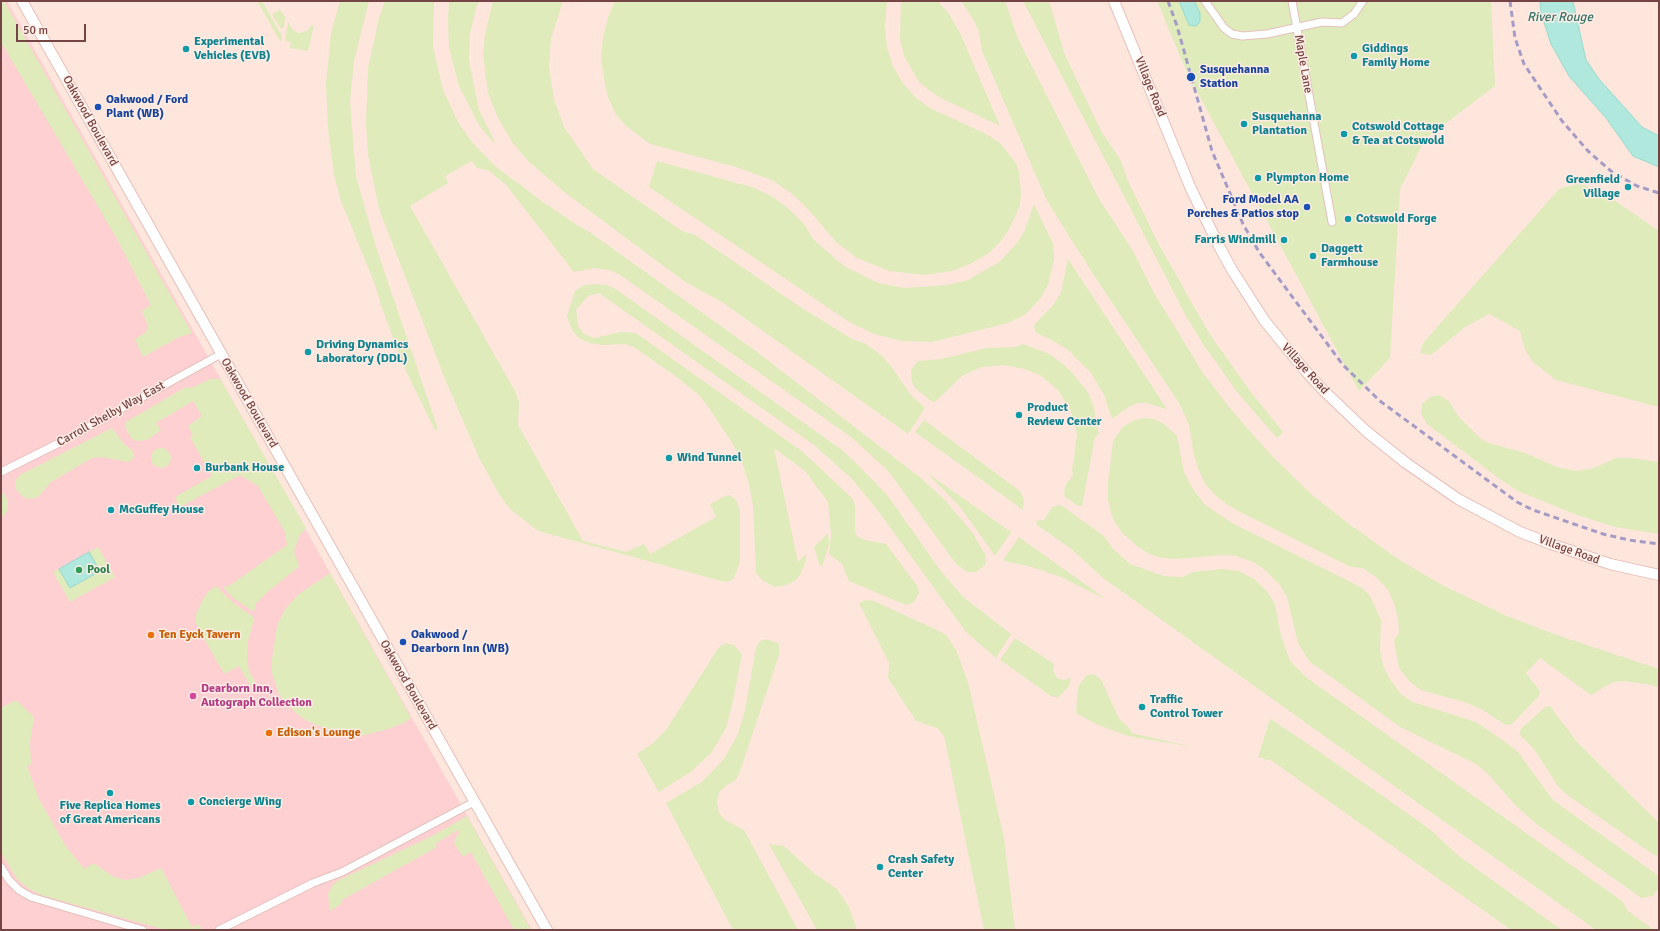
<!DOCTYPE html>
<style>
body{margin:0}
#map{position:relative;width:1660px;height:931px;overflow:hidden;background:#fee6dd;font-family:Signika,sans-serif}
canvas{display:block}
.frame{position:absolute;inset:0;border:2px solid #744544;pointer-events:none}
.scale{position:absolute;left:16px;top:24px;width:70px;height:18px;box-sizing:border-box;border:2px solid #744544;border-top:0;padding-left:5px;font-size:12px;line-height:14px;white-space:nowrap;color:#744544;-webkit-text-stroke:3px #ffece5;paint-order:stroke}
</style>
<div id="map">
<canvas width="1660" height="931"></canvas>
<div class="frame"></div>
<div class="scale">50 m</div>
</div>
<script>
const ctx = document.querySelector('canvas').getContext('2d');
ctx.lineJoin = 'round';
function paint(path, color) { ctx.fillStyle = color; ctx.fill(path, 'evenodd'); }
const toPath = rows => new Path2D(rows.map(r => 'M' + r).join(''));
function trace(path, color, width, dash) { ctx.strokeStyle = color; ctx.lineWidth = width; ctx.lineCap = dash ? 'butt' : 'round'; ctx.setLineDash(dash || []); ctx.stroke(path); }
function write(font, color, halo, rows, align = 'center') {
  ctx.font = font + ' Signika,sans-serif'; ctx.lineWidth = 3; ctx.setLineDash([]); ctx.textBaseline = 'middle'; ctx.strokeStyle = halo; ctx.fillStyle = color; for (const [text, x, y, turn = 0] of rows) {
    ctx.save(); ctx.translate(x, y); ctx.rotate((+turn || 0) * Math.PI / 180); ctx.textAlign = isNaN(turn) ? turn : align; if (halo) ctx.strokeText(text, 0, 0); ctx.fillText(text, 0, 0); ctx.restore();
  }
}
paint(toPath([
 [1,1,7,1,532,930,1,930]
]), '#ffd0d2');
paint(toPath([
 [1,1,4,1,192,333,179,337,143,357,135,339,145,333,148,326,142,311,151,305,117,239,1,42],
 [257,1,262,1,282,36,281,43],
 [340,1,369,1,354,61,350,102,356,176,376,247,438,429,435,430,404,367,383,311,374,282,341,201,334,175,328,129,326,84,331,33],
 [385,1,434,1,433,46,443,90,459,124,473,143,495,166,543,202,577,225,588,231,753,349,921,478,945,500,972,532,985,554,986,563,984,566,976,572,967,572,956,564,889,472,851,437,620,275,610,270,593,268,574,272,506,185,488,170,477,168,472,161,445,176,448,183,410,206,515,391,519,402,518,425,583,541,626,552,644,544,650,554,716,517,710,504,725,496,730,495,736,500,740,511,740,562,734,578,730,581,725,582,538,531,511,510,500,496,479,458,445,379,379,209,368,155,366,123,368,68,379,18],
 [449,1,480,1,477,6,470,33,469,61,479,110,495,142,494,143,479,125,459,86,449,48,448,17],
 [493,1,563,1,551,39,549,67,554,99,564,127,593,169,682,231,695,235,799,306,852,339,864,343,880,354,891,366,910,394,925,408,908,434,722,302,687,283,665,267,563,191,529,162,512,142,497,116,488,93,483,54,485,34],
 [615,1,887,1,885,27,887,47,893,66,902,82,916,98,930,108,986,134,1000,143,1016,163,1019,172,1021,194,1020,205,1010,228,1001,241,989,253,970,264,952,271,925,275,889,271,857,258,837,243,806,207,792,194,774,181,736,167,650,144,626,126,616,115,608,97,605,85,601,57,603,38,608,17],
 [901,1,938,1,949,14,961,35,1000,126,941,98,930,91,919,82,904,56,900,39],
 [961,1,1005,1,1018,39,1099,199,1133,251,1154,293,1203,373,1233,412,1273,457,1312,495,1349,524,1401,561,1444,586,1507,616,1554,634,1659,669,1659,688,1652,685,1625,681,1613,682,1591,695,1540,658,1526,673,1540,691,1539,696,1512,724,1506,725,1481,709,1464,702,1421,690,1410,682,1399,668,1394,640,1399,633,1398,618,1394,603,1388,590,1377,578,1363,568,1351,567,1242,513,1228,505,1216,496,1206,485,1199,471,1194,455,1189,425,1179,403,1095,277,1047,201,982,51,979,32,973,19],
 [1023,1,1049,1,1065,55,1100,129,1121,161,1127,179,1158,243,1209,333,1250,391,1283,432,1277,438,1237,392,1201,341,1186,316],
 [1157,1,1491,1,1495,86,1425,139,1400,189,1390,358,1359,391,1188,75],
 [280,10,285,17,284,27,281,29,272,14],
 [288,22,293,30,299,33,307,31,312,25,314,26,308,51,290,48,291,42,285,41],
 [657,161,755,188,773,197,789,209,804,224,814,240,844,266,878,283,905,288,948,285,968,280,999,262,1017,243,1024,232,1034,204,1053,244,1054,260,1048,285,1040,299,1026,314,1008,323,932,342,902,341,874,334,851,323,649,187],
 [1576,184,1585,185,1608,196,1659,231,1659,407,1556,380,1533,362,1525,350,1520,331,1489,314,1465,327,1431,355,1420,353,1423,343,1559,189],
 [1068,259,1167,409,1146,403,1139,403,1130,406,1112,419,1104,395,1091,373,1067,349,1050,339,1036,333,1034,327,1035,324,1054,304,1061,292],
 [594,284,607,285,617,290,842,450,857,464,888,496,940,570,962,596,1011,634,996,658,966,632,876,508,852,479,814,445,599,293,588,296,576,310,578,326,584,334,594,338,621,332,636,333,803,452,853,499,855,507,855,531,857,536,865,540,886,544,918,587,919,593,914,602,906,605,849,581,842,564,829,554,831,534,828,502,805,471,774,448,798,562,806,554,806,560,800,575,795,581,786,585,775,587,762,580,756,573,753,505,748,480,742,463,733,444,709,408,700,396,678,378,634,347,625,344,602,345,590,343,579,338,572,330,567,316,575,291,584,285],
 [1023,344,1050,354,1070,370,1089,394,1093,405,1099,434,1095,437,1082,506,1078,506,1064,496,1065,486,1073,475,1072,472,1077,434,1071,411,1058,390,1040,375,1024,369,1004,365,982,367,962,376,934,403,916,389,912,382,911,370,918,361,941,359,987,348,1015,347],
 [210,379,220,379,306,528,300,535,295,548,294,552,299,566,297,568,265,594,256,604,254,612,233,598,223,587,229,586,287,545,285,532,258,486,240,475,180,507,175,497,212,476,190,437,193,435,188,426,202,416,193,401,156,423,161,430,147,440,137,441,131,438,125,426,126,422,184,388,194,387],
 [1439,395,1449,401,1458,416,1480,438,1489,443,1525,453,1557,467,1576,471,1594,468,1616,458,1633,458,1659,462,1659,534,1615,527,1577,515,1518,491,1497,477,1427,424,1421,414,1422,404,1430,397],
 [1144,418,1154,419,1164,424,1177,436,1184,472,1193,489,1204,504,1232,523,1345,579,1362,588,1370,596,1381,620,1380,651,1384,668,1391,681,1401,694,1413,702,1476,722,1507,743,1518,752,1553,800,1656,874,1659,878,1659,887,1653,896,1641,898,1636,894,1539,826,1516,806,1487,773,1476,764,1400,727,1309,661,1298,643,1287,597,1279,584,1266,571,1255,563,1237,556,1224,555,1176,559,1162,558,1149,554,1137,546,1122,533,1113,519,1108,500,1108,482,1113,441,1122,428,1132,421],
 [924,420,1020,491,1024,499,1023,510,915,432],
 [112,428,124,444,132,450,134,455,132,460,128,462,102,457,92,458,51,482,39,496,33,499,24,498,15,488,15,481,20,475],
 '151 458a10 10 0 1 1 20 0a10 10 0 1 1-20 0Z',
 [926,472,1011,532,995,556,961,508],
 [1,492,5,495,8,502,8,510,1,518],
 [1061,505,1104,536,1113,549,1130,564,1164,576,1183,577,1193,572,1222,569,1239,571,1254,579,1266,590,1275,604,1281,636,1290,661,1307,678,1622,901,1628,911,1654,930,1596,930,1103,578,1070,548,1037,525,1036,521,1044,520,1052,507],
 [828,533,829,545,822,567,819,564,814,547],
 [1019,537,1103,597,1103,598,1061,577,1032,567,1005,561,1003,560],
 [98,547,115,577,70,602,53,572,59,569,70,588,99,571,89,552],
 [330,573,411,718,404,723,388,729,365,735,339,734,307,721,297,714,279,695,272,673,272,660,277,626,285,609,299,594],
 [216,586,232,602,252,616,254,620,248,641,247,657,249,672,254,679,256,689,252,688,239,666,224,674,196,624,196,614,203,599,208,592],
 [866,600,874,601,939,631,946,635,956,650,968,682,1004,838,1015,930,984,930,944,736,937,728,916,721,888,678,889,663,859,603],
 [1015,638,1054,664,1053,670,1057,678,1064,680,1071,678,1069,686,1062,694,1057,698,1051,696,1000,660],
 [767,639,779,644,779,655,739,774,735,781,727,785,719,792,717,803,719,813,725,820,744,830,798,930,733,930,666,803,702,782,724,759,738,734,745,710,756,648,760,641],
 [726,643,734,645,742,654,733,701,726,728,712,752,692,771,659,792,637,754,652,744,666,730,719,647],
 [1090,674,1097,676,1102,681,1118,717,1131,730,1131,733,1193,747,1128,736,1098,725,1076,713,1078,687,1086,676],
 [16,700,34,717,30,743,31,764,27,766,39,799,65,845,84,869,94,863,112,876,124,880,139,878,161,868,192,927,199,924,202,930,166,930,41,895,28,888,17,879,1,852,1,708],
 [1550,706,1577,742,1659,823,1659,856,1654,855,1566,794,1558,786,1534,749,1519,734,1521,729,1545,707],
 [1270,719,1298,737,1410,815,1433,832,1460,857,1562,930,1511,930,1272,761,1258,757],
 [467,816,531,930,514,930,471,852,463,857,454,843,457,835,460,833,458,830,435,844,437,847,342,900,341,904,330,911,328,894,332,886,337,881,434,835],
 [769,844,784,846,815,874,837,889,849,907,857,930,817,930]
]), '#dfebbb');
const water = toPath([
 [1179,1,1194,1,1200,13,1200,22,1196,26,1189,25,1179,1],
 [1540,1,1573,1,1586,60,1599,79,1642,127,1659,136,1659,167,1633,156,1606,118,1569,76,1551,44,1541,13,1540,1],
 [89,552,100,571,70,588,59,569,89,552]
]);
paint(water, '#b1e8dd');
trace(water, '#96dacd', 1);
const street = toPath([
 [1205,1,1224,28,1232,34,1242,36,1267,34,1322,22,1342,23,1354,14,1363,1],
 [1292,1,1332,222],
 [1,472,59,443,221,354],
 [1,867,9,880,19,890,31,897,143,930],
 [219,930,313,883,342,872,474,802]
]);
const secondary = toPath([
 [22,1,547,930],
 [1114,1,1191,189,1219,246,1232,270,1264,320,1302,367,1323,390,1366,431,1406,463,1458,499,1520,532,1551,544,1610,564,1659,575]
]);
trace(street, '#e4c1bc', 9);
trace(secondary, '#e9beb8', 12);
trace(street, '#fff', 7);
trace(secondary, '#fff', 10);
trace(toPath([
 [1168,1,1177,26,1212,151,1243,224,1259,252,1343,365,1380,401,1517,502,1533,510,1603,534,1629,540,1659,544],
 [1510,1,1515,38,1524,64,1562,121,1588,151,1612,172,1637,186,1659,193]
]), '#a59cc6', 3, [6, 4]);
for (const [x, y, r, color] of [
 [186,49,4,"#0f9aa8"],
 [1354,56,4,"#0f9aa8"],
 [1191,77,5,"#1a4fb4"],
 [98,107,4,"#1a4fb4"],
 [1244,124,4,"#0f9aa8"],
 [1344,134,4,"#0f9aa8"],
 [1258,178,4,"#0f9aa8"],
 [1628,187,4,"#0f9aa8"],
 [1307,207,4,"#1a4fb4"],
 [1348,219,4,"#0f9aa8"],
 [1284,240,4,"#0f9aa8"],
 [1313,256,4,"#0f9aa8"],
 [308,352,4,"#0f9aa8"],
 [1019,415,4,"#0f9aa8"],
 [669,458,4,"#0f9aa8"],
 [197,468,4,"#0f9aa8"],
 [111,510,4,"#0f9aa8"],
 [79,570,4,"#2e9e5b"],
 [151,635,4,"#e8710a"],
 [403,642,4,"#1a4fb4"],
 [193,696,4,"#d1479c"],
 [1142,707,4,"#0f9aa8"],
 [269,733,4,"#e8710a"],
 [110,793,4,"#0f9aa8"],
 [191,802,4,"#0f9aa8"],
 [880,867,4,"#0f9aa8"]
]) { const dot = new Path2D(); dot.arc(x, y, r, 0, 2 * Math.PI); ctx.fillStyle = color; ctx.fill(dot); trace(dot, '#ffece5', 1.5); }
write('bold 12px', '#0d838f', '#ffece5', [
 ["Experimental",194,42],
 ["Vehicles (EVB)",194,56],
 ["Giddings",1362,49],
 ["Family Home",1362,63],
 ["Susquehanna",1252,117],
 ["Plantation",1252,131],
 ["Cotswold Cottage",1352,127],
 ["& Tea at Cotswold",1352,141],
 ["Plympton Home",1266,178],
 ["Greenfield",1620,180,"right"],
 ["Village",1620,194,"right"],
 ["Cotswold Forge",1356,219],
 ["Farris Windmill",1276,240,"right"],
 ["Daggett",1321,249],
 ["Farmhouse",1321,263],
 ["Driving Dynamics",316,345],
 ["Laboratory (DDL)",316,359],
 ["Product",1027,408],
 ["Review Center",1027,422],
 ["Wind Tunnel",677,458],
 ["Burbank House",205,468],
 ["McGuffey House",119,510],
 ["Traffic",1150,700],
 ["Control Tower",1150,714],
 ["Concierge Wing",199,802],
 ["Five Replica Homes",110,806,"center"],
 ["of Great Americans",110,820,"center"],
 ["Crash Safety",888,860],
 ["Center",888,874]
], 'left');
write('12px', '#744544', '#ffece5', [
 ["Maple Lane",1303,64,80],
 ["Village Road",1150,87,68],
 ["Oakwood Boulevard",90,121,61],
 ["Village Road",1305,369,48],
 ["Oakwood Boulevard",249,403,60],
 ["Carroll Shelby Way East",111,414,-29],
 ["Village Road",1569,550,20],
 ["Oakwood Boulevard",408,685,60]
]);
write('bold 12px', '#164399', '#ffece5', [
 ["Susquehanna",1200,70],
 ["Station",1200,84],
 ["Oakwood / Ford",106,100],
 ["Plant (WB)",106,114],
 ["Ford Model AA",1299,200,"right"],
 ["Porches & Patios stop",1299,214,"right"],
 ["Oakwood /",411,635],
 ["Dearborn Inn (WB)",411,649]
], 'left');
write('bold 12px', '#27864d', '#ffece5', [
 ["Pool",87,570]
], 'left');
write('bold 12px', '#c56008', '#ffece5', [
 ["Ten Eyck Tavern",159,635],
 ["Edison's Lounge",277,733]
], 'left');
write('bold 12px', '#b23c85', '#ffece5', [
 ["Dearborn Inn,",201,689],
 ["Autograph Collection",201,703]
], 'left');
write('italic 13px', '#357469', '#ffece5', [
 ["River Rouge",1560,18]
]);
</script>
